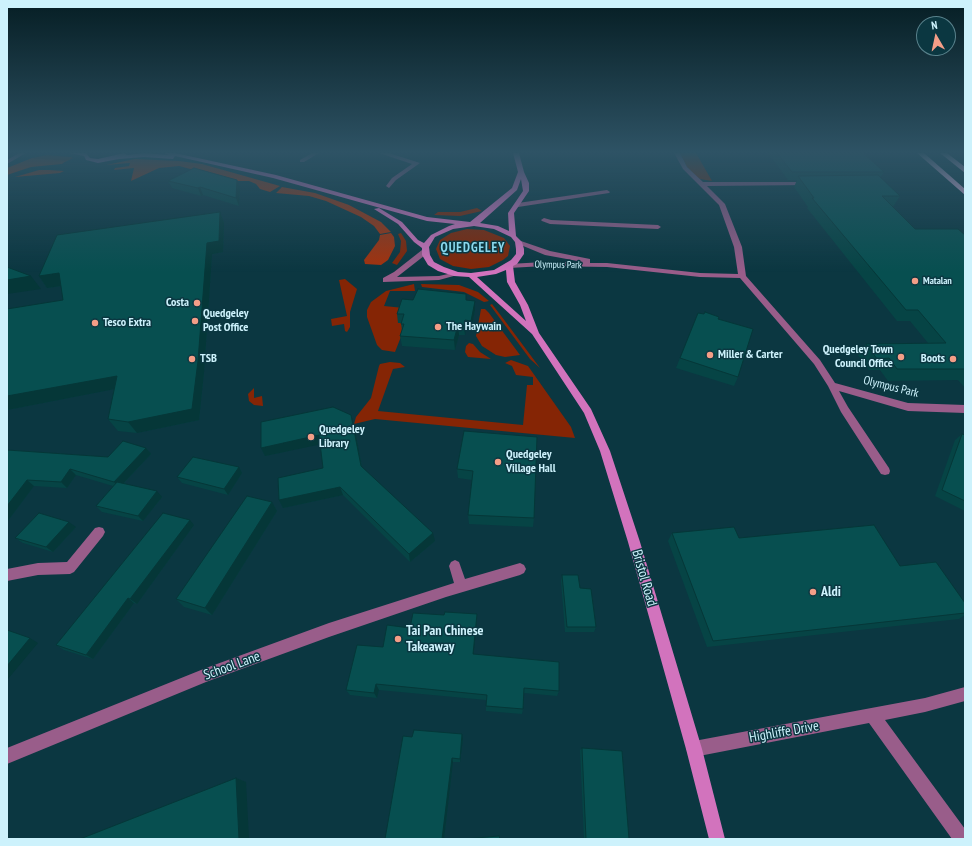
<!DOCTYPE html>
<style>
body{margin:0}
#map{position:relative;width:972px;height:846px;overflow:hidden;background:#0b3741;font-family:"PT Sans Narrow",sans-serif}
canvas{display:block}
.frame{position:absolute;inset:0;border:8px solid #cdf2fc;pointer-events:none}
.north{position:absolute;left:916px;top:16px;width:40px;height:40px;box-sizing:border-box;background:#0b3741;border:1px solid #59828c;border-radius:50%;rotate:351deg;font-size:11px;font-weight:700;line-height:16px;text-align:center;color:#cdf2fc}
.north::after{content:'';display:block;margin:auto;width:14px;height:18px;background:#f49e87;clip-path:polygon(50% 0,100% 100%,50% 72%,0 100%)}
</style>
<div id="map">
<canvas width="972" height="846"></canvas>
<div class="frame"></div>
<div class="north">N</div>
</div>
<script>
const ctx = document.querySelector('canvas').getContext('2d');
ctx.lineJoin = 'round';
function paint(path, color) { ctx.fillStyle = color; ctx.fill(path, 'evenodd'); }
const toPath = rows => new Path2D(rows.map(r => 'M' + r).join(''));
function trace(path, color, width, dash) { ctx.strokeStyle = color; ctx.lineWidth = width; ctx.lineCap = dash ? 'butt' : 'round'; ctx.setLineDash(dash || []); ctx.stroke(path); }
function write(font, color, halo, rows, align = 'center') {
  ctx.font = font + ' "PT Sans Narrow",sans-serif'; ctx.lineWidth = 3; ctx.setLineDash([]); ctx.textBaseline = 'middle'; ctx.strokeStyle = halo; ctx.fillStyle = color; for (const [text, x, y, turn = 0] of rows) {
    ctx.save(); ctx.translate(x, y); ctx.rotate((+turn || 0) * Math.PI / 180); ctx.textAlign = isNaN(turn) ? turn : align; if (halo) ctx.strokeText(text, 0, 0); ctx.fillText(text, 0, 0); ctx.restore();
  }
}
paint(toPath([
 [680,153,696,153,712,181,700,179,695,175,687,167],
 [47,155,71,157,73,158,63,163,65,162,32,158],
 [477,208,482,211,460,216,434,215,438,212,460,212],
 [467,229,484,230,504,238,510,246,508,256,503,260,489,267,471,269,453,266,440,259,436,249,440,240,451,233],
 [401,233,406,241,407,251,397,265,392,263,400,252,401,241,398,234],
 [345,279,357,289,350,312,350,327,347,332,345,331,344,324,332,326,331,319,347,316,339,280],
 [414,284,415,291,390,291,384,306,404,308,406,324,395,352,382,350,377,345,367,317,367,310,371,302,386,291],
 [421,284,459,285,478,292,489,301,484,302,464,292,422,287],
 [492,304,505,321,540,368,530,359,490,305],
 [481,309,485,309,489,313,520,355,505,357,496,355,482,346,476,336],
 [469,343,473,344,480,352,491,359,468,357,465,352,466,346],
 [511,360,528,366,571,427,575,438,375,419,354,424,356,417,371,398,379,366,380,364,390,362,400,363,405,367,393,369,378,411,523,425,527,385,533,385,533,377,516,375,512,366,505,363],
 [254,388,254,398,262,396,263,406,254,405,249,401,248,394]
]), '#852505');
paint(toPath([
 [32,158,66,161,62,164,31,167,7,175,7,168],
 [135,159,179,161,202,164,280,186,270,192,260,189,256,184,249,181,236,181,179,166,159,168,131,181,134,168,114,170,115,168,129,166,130,163,106,165],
 [39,170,49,170,64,171,60,173,15,177],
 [282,187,315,193,349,205,381,222,391,232,380,234,374,226,361,217,326,201,309,196,276,193],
 [391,233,394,237,395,246,388,260,381,265,365,264,364,260,379,240,380,235]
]), '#a6310b');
paint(toPath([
 [19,153,26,153,7,164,7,160,19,153],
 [312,153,319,153,304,162,300,162,300,160,312,153],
 [379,153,389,153,420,163,396,180,389,188,386,186,392,178,412,164,379,153],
 [674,153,680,153,687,167,703,182,810,182,810,184,808,185,707,186,725,204,742,247,746,276,820,360,835,383,908,403,965,405,965,413,908,411,839,391,848,407,889,468,890,471,889,474,885,475,881,474,841,412,828,386,814,364,740,278,700,277,607,267,544,266,509,268,505,266,509,264,544,262,583,262,545,255,516,243,516,241,518,240,550,251,590,259,590,263,607,263,700,273,738,274,734,247,719,205,683,169,674,153],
 [607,190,610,192,609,193,518,207,515,205,518,203,607,190],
 [544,218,551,220,658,225,661,227,658,229,550,224,542,221,541,220,544,218],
 [422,250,429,252,397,277,439,276,457,272,461,274,439,280,383,282,383,278,394,272,422,250],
 [99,527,103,528,105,532,103,536,74,572,70,574,38,575,7,581,7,569,38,563,67,562,95,528,99,527],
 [455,560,459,562,465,579,520,563,524,565,526,569,524,573,520,575,446,597,329,637,206,682,7,764,7,748,206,668,329,623,454,583,449,566,451,562,455,560],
 [965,687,965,701,925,712,885,720,965,829,965,839,952,839,869,723,694,757,689,754,686,749,689,744,694,741,925,698,965,687]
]), '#995d8a');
paint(toPath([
 [69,153,86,153,90,158,98,159,124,153,127,155,144,153,169,155,164,153,175,153,276,175,427,217,470,222,512,188,518,172,513,153,519,153,524,172,529,183,529,191,514,213,516,236,522,242,524,249,524,254,517,264,513,266,515,282,528,305,539,333,591,409,610,451,640,542,702,749,725,839,709,839,686,749,628,542,600,451,584,413,532,334,469,277,454,276,438,271,428,265,422,255,422,248,414,242,398,224,374,209,379,208,402,222,418,240,424,243,431,235,449,226,455,224,427,221,273,178,175,156,173,159,144,157,119,159,98,163,86,160,84,156,69,153],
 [521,179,523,191,508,213,509,231,498,226,480,223,517,190,521,179],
 [474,226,494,229,511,237,515,242,516,249,516,254,511,260,494,270,471,273,458,272,444,267,434,262,430,255,429,247,435,237,453,229,474,226],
 [506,270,507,282,520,305,526,321,477,277,496,274,506,270]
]), '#d273bd');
paint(toPath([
 [917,153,924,153,965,189,965,195,917,153],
 [940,153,947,153,965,167,965,173,940,153]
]), '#f8bce8');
paint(toPath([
 [768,153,863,153,884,172,880,178,900,196,893,207,892,207,915,229,965,235,965,388,958,380,888,381,880,370,869,370,858,355,866,344,928,343,910,321,897,321,807,208,808,207,794,187,797,180,788,180],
 [237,180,240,187,239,206,203,195,201,196,172,188,168,181],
 [220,212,224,223,223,252,212,254,204,372,199,420,137,433,118,431,108,419,114,389,7,410,63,300,61,286,47,288,39,276],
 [413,300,466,301,475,310,471,330,466,330,465,335,459,335,455,350,402,346,400,336,402,331,401,323,398,323,397,314],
 [718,319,738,377,734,386,676,368,680,358],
 [351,415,354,424,362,467,435,541,410,562,343,495,283,508,279,500,323,468,320,444,265,456,261,448],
 [464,431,534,518,533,527,469,524,468,515,472,480,458,478,457,469],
 [962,434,965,435,965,511,935,496,955,440],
 [146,448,151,454,124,483,162,497,143,521,102,512,96,506,113,486,76,475,67,488,34,486,7,522,7,450,108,457],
 [239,467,242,473,228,495,182,483,177,477],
 [272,502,277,511,212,615,184,607,176,599],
 [194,525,137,604,134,603,93,659,64,650,56,645],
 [76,527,53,552,23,543,15,538],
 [672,533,739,538,900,566,965,603,965,615,959,619,707,647,668,541],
 [562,575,596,627,594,632,565,632,561,581],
 [477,614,477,621,473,655,559,691,557,696,524,693,523,709,522,714,486,711,486,700,379,690,377,698,350,695,346,690,383,647,444,615],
 [462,734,463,738,460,762,453,762,444,839,385,839,412,737],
 [582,748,629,839,584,839,580,750]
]), '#064445');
paint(toPath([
 [237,180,240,187,239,206,236,198],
 [200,187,203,195,201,196,198,188],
 [220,212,224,223,223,252,212,254,204,372,199,420,137,433,128,422],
 [59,273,67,285,47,288,39,276],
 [31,276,41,289,7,294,7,280],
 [475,301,475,310,471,330,471,321],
 [465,320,466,330,465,335,464,326],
 [458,325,459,335,455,350,454,340],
 [117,376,125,387,7,410,7,396],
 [351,415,354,424,363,474,361,466],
 [319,435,322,444,265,456,261,448],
 [146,448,151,454,119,488,114,482],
 [239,467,242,473,228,495,224,489],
 [70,469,76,475,67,488,61,482],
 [27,480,34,486,7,522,7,506],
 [340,487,343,495,283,508,279,500],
 [157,491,162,497,143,521,138,516],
 [272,502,277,511,212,615,205,608],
 [190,520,194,525,137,604,130,599],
 [69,522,76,527,53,552,46,547],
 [433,533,435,541,410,562,409,554],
 [128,598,134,603,93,659,86,655],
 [477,614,477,621,473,660,473,654],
 [30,638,38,643,8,679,7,679,7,666],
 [376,684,379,690,377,698,374,693],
 [462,734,463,738,460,762,460,759],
 [452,758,453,762,444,839,442,839],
 [236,778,246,782,249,839,239,839]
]), '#053738');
const building = toPath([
 [777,153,863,153,884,172,792,172,777,153],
 [194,168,237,180,236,198,200,187,198,188,168,181,194,168],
 [878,175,900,196,882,196,915,229,958,229,965,235,965,369,897,369,889,358,877,359,866,344,946,343,918,310,906,310,812,198,814,198,798,176,878,175],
 [220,212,219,241,207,243,198,361,192,409,128,422,108,419,117,376,7,396,7,309,63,300,59,273,39,276,57,235,220,212],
 [7,267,31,276,7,280,7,267],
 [418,289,466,294,466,300,475,301,471,321,465,320,464,326,458,325,454,340,400,336,404,324,401,324,404,314,397,314,402,299,413,300,418,289],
 [705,312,719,317,718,319,753,329,738,377,680,358,698,313,704,314,705,312],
 [333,407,351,415,361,466,433,533,409,554,340,487,279,500,278,478,323,468,319,435,261,448,261,422,333,407],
 [464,431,537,437,534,518,468,515,473,471,457,469,464,431],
 [962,434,965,435,965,501,942,490,962,434],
 [123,441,146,448,114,482,70,469,61,482,27,480,7,506,7,479,8,478,7,478,7,450,108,457,123,441],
 [193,457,239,467,224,489,177,477,193,457],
 [117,482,157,491,138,516,96,506,117,482],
 [247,496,272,502,205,608,176,599,247,496],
 [39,513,69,522,46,547,15,538,39,513],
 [163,513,190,520,130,599,128,598,86,655,56,645,163,513],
 [874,525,900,566,936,562,965,603,965,613,713,641,672,533,734,527,739,538,874,525],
 [562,575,578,575,580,588,591,589,596,627,567,627,562,575],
 [445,612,477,614,473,654,559,662,559,691,524,688,523,709,486,706,487,695,376,684,374,693,346,690,357,645,383,647,387,625,410,628,413,613,444,615,445,612],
 [7,630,30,638,7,666,7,630],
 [414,730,462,734,460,759,452,758,442,839,385,839,403,736,412,737,414,730],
 [582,748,622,751,629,839,586,839,582,748],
 [236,778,239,839,80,839,236,778],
 [499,836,500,839,465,839,499,836]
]);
paint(building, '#074f50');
trace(building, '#053738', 1);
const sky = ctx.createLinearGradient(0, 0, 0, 272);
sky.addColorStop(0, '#061e24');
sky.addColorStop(0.56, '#2e5365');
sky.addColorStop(1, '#2e536500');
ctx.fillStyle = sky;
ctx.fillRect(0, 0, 972, 272);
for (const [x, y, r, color] of [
 [915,281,4,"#f49e87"],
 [197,303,4,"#f49e87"],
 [195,321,4,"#f49e87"],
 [95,323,4,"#f49e87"],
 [438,327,4,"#f49e87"],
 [710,355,4,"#f49e87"],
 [901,357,4,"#f49e87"],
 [192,359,4,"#f49e87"],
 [953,359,4,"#f49e87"],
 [311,437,4,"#f49e87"],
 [498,462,4,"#f49e87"],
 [813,592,4,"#f49e87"],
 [398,639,4,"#f49e87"]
]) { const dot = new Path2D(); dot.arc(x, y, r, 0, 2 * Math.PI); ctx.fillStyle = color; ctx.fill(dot); trace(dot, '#0b3741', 1.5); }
write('10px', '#cdf2fc', '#0b3741', [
 ["Olympus Park",558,265,1]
]);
write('bold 10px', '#cdf2fc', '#0b3741', [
 ["Matalan",923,281]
], 'left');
write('bold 12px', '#cdf2fc', '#0b3741', [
 ["Costa",189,303,"right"],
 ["Quedgeley",203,314],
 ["Post Office",203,328],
 ["Tesco Extra",103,323],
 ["The Haywain",446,327],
 ["Quedgeley Town",893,350,"right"],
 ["Council Office",893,364,"right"],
 ["Miller & Carter",718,355],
 ["TSB",200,359],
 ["Boots",945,359,"right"],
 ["Quedgeley",319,430],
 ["Library",319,444],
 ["Quedgeley",506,455],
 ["Village Hall",506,469]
], 'left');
write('12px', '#cdf2fc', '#0b3741', [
 ["Olympus Park",891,387,14]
]);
ctx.letterSpacing = '1px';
write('bold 13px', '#8bd9ee', '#0b3741', [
 ["QUEDGELEY",473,248]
]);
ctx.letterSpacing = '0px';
write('14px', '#cdf2fc', '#0b3741', [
 ["Bristol Road",644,578,74],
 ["School Lane",232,666,-20],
 ["Highliffe Drive",784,732,-10]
]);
write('bold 14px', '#cdf2fc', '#0b3741', [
 ["Aldi",821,592],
 ["Tai Pan Chinese",406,631],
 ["Takeaway",406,647]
], 'left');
</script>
